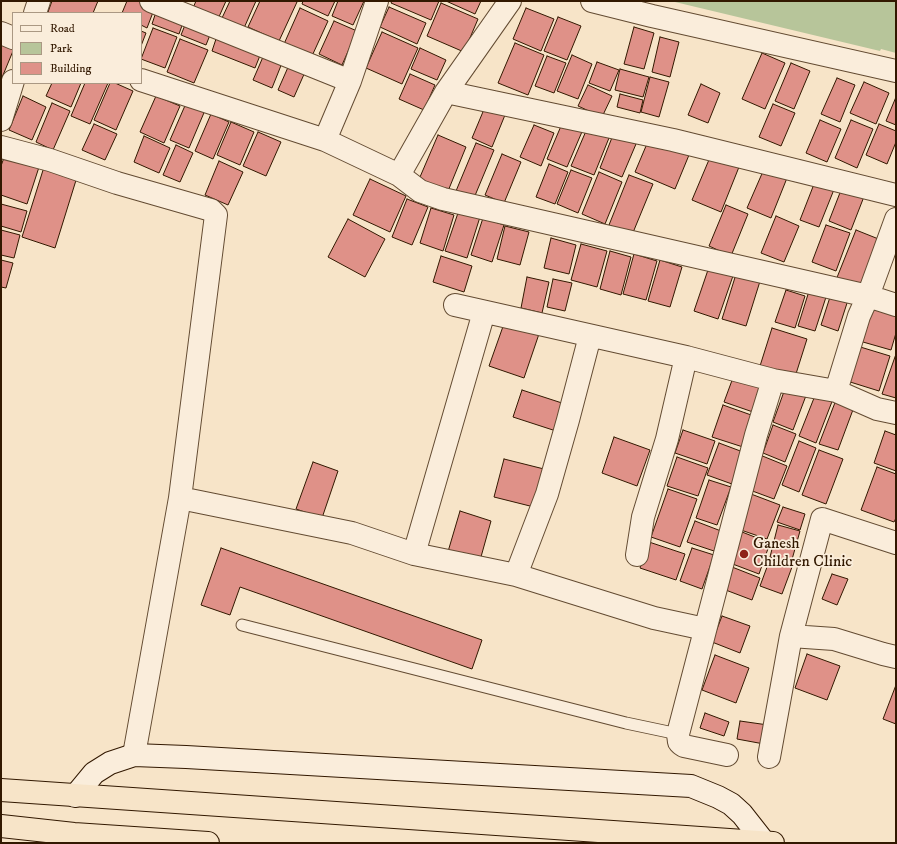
<!DOCTYPE html>
<style>
body{margin:0}
#map{position:relative;width:897px;height:844px;overflow:hidden;background:#f7e4c8;font-family:"IM FELL DW Pica",serif}
canvas{display:block}
.frame{position:absolute;inset:0;border:2px solid #321800;pointer-events:none}
.legend{position:absolute;left:12px;top:12px;width:130px;height:72px;box-sizing:border-box;background:#faeddb;border:1px solid #aa9883;margin:0;padding:5px 7px;list-style:none;font-size:12px;color:#321800}
.legend li{display:flex;align-items:center;gap:8px;height:20px}
.legend b{width:20px;border:1px solid #aa9883}
</style>
<div id="map">
<canvas width="897" height="844"></canvas>
<div class="frame"></div>
<ul class="legend">
<li><b style="height:5px;background:#faeddb"></b>Road</li>
<li><b style="height:11px;background:#b7c59a"></b>Park</li>
<li><b style="height:11px;background:#df9188"></b>Building</li>
</ul>
</div>
<script>
const ctx = document.querySelector('canvas').getContext('2d');
ctx.lineJoin = 'round';
function paint(path, color) { ctx.fillStyle = color; ctx.fill(path, 'evenodd'); }
const toPath = rows => new Path2D(rows.map(r => 'M' + r).join(''));
function trace(path, color, width, dash) { ctx.strokeStyle = color; ctx.lineWidth = width; ctx.lineCap = dash ? 'butt' : 'round'; ctx.setLineDash(dash || []); ctx.stroke(path); }
function write(font, color, halo, rows, align = 'center') {
  ctx.font = font + ' "IM FELL DW Pica",serif'; ctx.lineWidth = 3.5; ctx.setLineDash([]); ctx.textBaseline = 'middle'; ctx.strokeStyle = halo; ctx.fillStyle = color; for (const [text, x, y, turn = 0] of rows) {
    ctx.save(); ctx.translate(x, y); ctx.rotate((+turn || 0) * Math.PI / 180); ctx.textAlign = isNaN(turn) ? turn : align; if (halo) ctx.strokeText(text, 0, 0); ctx.fillText(text, 0, 0); ctx.restore();
  }
}
paint(toPath([
 [675,1,896,1,896,53,881,49,880,51,675,2]
]), '#b7c59a');
const building = toPath([
 [52,1,98,1,93,13,51,13,48,12,52,1],
 [127,1,142,1,155,7,147,28,141,25,141,13,122,13,127,1],
 [196,1,226,1,218,19,193,8,196,1],
 [230,1,256,1,244,28,222,18,230,1],
 [260,1,295,1,297,2,279,41,248,27,260,1],
 [303,1,335,1,328,16,302,4,303,1],
 [338,1,364,1,353,25,332,16,338,1],
 [392,1,439,1,431,20,391,3,392,1],
 [446,1,481,1,475,14,446,1],
 [441,3,478,19,464,52,427,36,441,3],
 [389,7,426,23,417,44,380,27,389,7],
 [300,8,328,21,312,56,284,44,300,8],
 [526,8,554,19,541,51,513,39,526,8],
 [157,9,184,20,179,34,152,24,157,9],
 [558,17,581,26,567,60,544,51,558,17],
 [187,20,212,30,206,45,181,35,187,20],
 [334,21,357,31,342,65,319,54,334,21],
 [634,27,654,33,644,69,624,64,634,27],
 [153,28,177,37,165,68,141,59,153,28],
 [141,31,146,33,141,46,141,31],
 [382,32,418,48,402,84,366,68,382,32],
 [217,36,261,53,255,68,212,51,217,36],
 [660,37,679,42,670,77,652,72,660,37],
 [1,38,13,43,13,51,1,80,1,38],
 [180,39,208,50,194,83,167,72,180,39],
 [515,43,544,55,528,95,498,83,515,43],
 [420,48,446,60,437,80,411,69,420,48],
 [266,50,284,58,272,88,253,80,266,50],
 [762,53,785,63,765,109,742,99,762,53],
 [572,55,592,64,578,99,557,91,572,55],
 [547,56,566,63,554,93,535,86,547,56],
 [597,62,619,70,610,91,589,83,597,62],
 [791,63,810,71,794,109,775,101,791,63],
 [289,65,305,72,294,97,278,90,289,65],
 [620,69,649,77,643,97,615,90,620,69],
 [410,74,435,85,424,110,399,99,410,74],
 [650,77,669,82,659,117,641,112,650,77],
 [837,78,855,85,840,122,821,114,837,78],
 [864,82,889,93,876,124,850,113,864,82],
 [52,83,81,83,71,107,46,96,52,83],
 [85,83,108,83,90,124,71,116,85,83],
 [110,83,115,83,133,91,116,130,94,120,110,83],
 [701,84,720,93,708,123,688,115,701,84],
 [588,85,612,96,602,117,578,106,588,85],
 [620,94,643,100,640,113,617,107,620,94],
 [23,96,46,107,32,140,9,130,23,96],
 [156,96,180,106,164,143,140,132,156,96],
 [896,97,896,125,886,121,896,97],
 [187,101,206,108,189,148,170,140,187,101],
 [52,103,70,111,53,150,36,142,52,103],
 [773,104,795,113,781,146,759,137,773,104],
 [485,107,505,115,492,147,472,138,485,107],
 [211,114,229,122,213,159,195,151,211,114],
 [564,119,584,127,567,167,547,159,564,119],
 [820,120,841,129,827,162,806,153,820,120],
 [851,120,873,129,857,168,835,158,851,120],
 [231,122,254,132,240,165,217,155,231,122],
 [94,124,117,134,105,160,82,150,94,124],
 [589,124,611,133,594,175,571,166,589,124],
 [879,124,896,131,896,142,887,164,866,155,879,124],
 [534,125,554,133,541,166,520,157,534,125],
 [258,132,281,142,266,176,243,166,258,132],
 [438,135,466,147,446,196,417,184,438,135],
 [613,135,636,144,622,177,600,168,613,135],
 [144,136,170,148,159,173,134,162,144,136],
 [649,139,689,155,675,189,635,172,649,139],
 [476,143,494,150,474,198,456,191,476,143],
 [176,145,193,153,180,182,163,175,176,145],
 [6,152,40,164,27,204,1,195,1,166,6,152],
 [502,154,521,162,504,203,485,195,502,154],
 [711,155,739,167,721,212,692,200,711,155],
 [219,161,243,172,228,205,205,195,219,161],
 [549,164,568,172,555,204,536,197,549,164],
 [44,167,77,177,55,248,22,237,44,167],
 [764,169,787,178,771,218,747,208,764,169],
 [571,170,592,178,578,213,557,204,571,170],
 [599,172,622,182,605,224,582,214,599,172],
 [629,175,653,184,632,235,609,225,629,175],
 [370,179,406,196,390,232,353,215,370,179],
 [816,179,835,187,819,227,800,220,816,179],
 [843,185,865,194,851,230,829,221,843,185],
 [407,199,428,207,412,245,392,237,407,199],
 [1,204,27,211,21,232,1,226,1,204],
 [726,205,748,214,731,256,709,246,726,205],
 [431,208,454,215,443,251,420,243,431,208],
 [459,210,480,217,467,258,445,251,459,210],
 [776,216,799,226,784,262,761,253,776,216],
 [483,218,504,225,492,262,471,255,483,218],
 [348,219,385,239,365,277,328,257,348,219],
 [826,225,850,233,836,271,812,262,826,225],
 [505,226,529,232,520,265,497,259,505,226],
 [1,230,20,235,14,258,1,255,1,230],
 [856,230,881,240,861,290,836,280,856,230],
 [551,238,576,245,569,274,544,268,551,238],
 [581,244,607,251,597,287,571,280,581,244],
 [610,251,631,257,621,295,600,289,610,251],
 [634,254,657,261,646,300,623,294,634,254],
 [441,256,472,266,464,292,433,282,441,256],
 [1,260,13,263,6,288,1,287,1,260],
 [660,260,682,267,670,307,648,301,660,260],
 [710,264,734,273,718,319,694,311,710,264],
 [737,271,761,278,746,326,722,319,737,271],
 [527,277,549,282,542,313,521,308,527,277],
 [553,279,572,283,565,311,547,307,553,279],
 [810,288,827,294,815,331,798,326,810,288],
 [786,290,805,296,795,328,775,322,786,290],
 [831,294,848,300,838,331,821,325,831,294],
 [867,304,896,313,896,333,891,350,856,340,867,304],
 [506,318,540,331,524,378,489,366,506,318],
 [772,328,807,339,795,377,760,366,772,328],
 [857,346,890,356,879,391,847,381,857,346],
 [896,354,896,398,882,394,896,354],
 [734,375,762,385,753,412,724,402,734,375],
 [786,386,807,393,793,430,773,422,786,386],
 [522,390,565,404,556,431,513,417,522,390],
 [816,393,833,399,816,443,799,436,816,393],
 [836,400,854,407,838,450,819,444,836,400],
 [723,405,754,416,743,447,712,437,723,405],
 [773,425,796,434,785,462,763,453,773,425],
 [683,430,715,441,707,464,675,453,683,430],
 [885,431,896,435,896,471,874,463,885,431],
 [614,437,650,450,637,486,602,473,614,437],
 [799,441,816,448,799,492,782,485,799,441],
 [719,443,743,452,732,484,707,475,719,443],
 [819,450,843,459,826,504,802,495,819,450],
 [760,455,787,466,774,499,747,489,760,455],
 [677,457,708,468,698,496,667,486,677,457],
 [504,459,544,469,534,507,494,497,504,459],
 [313,462,338,471,322,518,296,509,313,462],
 [877,467,896,474,896,518,894,522,861,510,877,467],
 [709,480,731,487,717,525,696,518,709,480],
 [668,489,697,499,680,547,651,537,668,489],
 [751,494,780,505,767,539,738,529,751,494],
 [783,507,805,514,800,530,777,522,783,507],
 [460,511,491,521,479,564,447,555,460,511],
 [695,521,721,531,714,551,687,542,695,521],
 [778,525,800,531,791,563,770,557,778,525],
 [742,532,770,543,759,574,730,563,742,532],
 [649,542,685,554,676,580,640,568,649,542],
 [221,548,482,640,472,669,240,587,230,615,201,605,221,548],
 [692,548,714,555,702,589,680,581,692,548],
 [770,559,792,567,782,594,760,586,770,559],
 [732,567,760,578,752,600,723,589,732,567],
 [832,574,848,579,837,605,822,599,832,574],
 [722,616,750,626,740,653,712,642,722,616],
 [807,654,840,666,827,700,795,688,807,654],
 [715,655,749,668,736,703,702,690,715,655],
 [896,685,896,724,883,719,896,685],
 [705,713,729,722,724,736,700,728,705,713],
 [740,721,768,725,764,744,737,739,740,721]
]);
paint(building, '#df9188');
trace(building, '#321800', 1);
const lane = toPath([
 [242,625,626,723,678,734]
]);
const street = toPath([
 [151,1,350,81],
 [592,1,652,16,896,71],
 [35,13,39,1],
 [1,33,13,38],
 [141,80,325,140,399,175,420,191,443,199,868,296,896,305],
 [446,92,673,140,896,195],
 [1,120,13,81],
 [325,140,350,81,377,1],
 [1,147,50,160,117,183,211,210,216,215,180,498,134,755],
 [399,175,446,92,510,1],
 [455,305,686,357,773,380,836,391,877,409,896,413],
 [836,391,859,316,868,296,896,219],
 [180,498,352,533,414,554,516,575,654,618,705,629],
 [414,554,484,312],
 [637,555,643,517,667,439,686,357],
 [516,575,547,494,568,420,590,336],
 [791,636,834,639,883,654,896,657],
 [727,755,684,746,681,744,679,742,678,734,756,435,773,380],
 [769,757,791,636,822,519,896,543]
]);
const secondary = toPath([
 [75,796,94,773,110,763,134,755,186,757,691,786,718,797,731,804,742,814,764,842]
]);
const highway = toPath([
 [1,790,773,843],
 [1,826,74,834,208,843]
]);
trace(lane, '#634b32', 13);
trace(street, '#634b32', 24);
trace(secondary, '#321800', 24);
trace(highway, '#321800', 24);
trace(lane, '#faeddb', 11);
trace(street, '#faeddb', 22);
trace(secondary, '#faeddb', 22);
trace(highway, '#f7e4c8', 22);
for (const [x, y, r, color] of [
 [744,554,5,"#8f2418"]
]) { const dot = new Path2D(); dot.arc(x, y, r, 0, 2 * Math.PI); ctx.fillStyle = color; ctx.fill(dot); trace(dot, '#faeddb', 1.5); }
write('16px', '#321800', '#faeddb', [
 ["Ganesh",753,545],
 ["Children Clinic",753,563]
], 'left');
</script>
